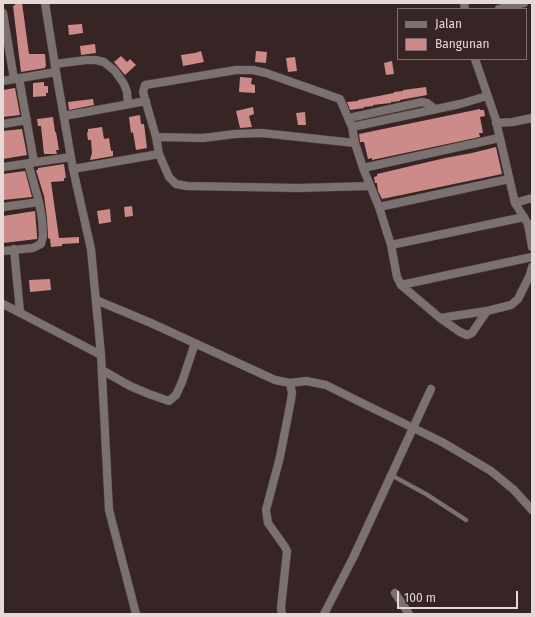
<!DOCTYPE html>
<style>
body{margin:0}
#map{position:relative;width:535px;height:617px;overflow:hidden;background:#362524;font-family:"Fira Sans",sans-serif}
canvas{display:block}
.frame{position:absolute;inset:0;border:4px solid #e5d9d8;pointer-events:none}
.legend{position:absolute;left:397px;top:8px;width:130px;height:52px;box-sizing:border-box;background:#362524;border:1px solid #7c6d6c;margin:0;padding:5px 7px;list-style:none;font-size:12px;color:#e5d9d8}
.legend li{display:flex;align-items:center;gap:8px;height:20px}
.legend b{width:20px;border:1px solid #7c6d6c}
.scale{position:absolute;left:397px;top:591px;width:121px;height:18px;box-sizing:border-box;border:2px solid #e5d9d8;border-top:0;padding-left:5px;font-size:12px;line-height:14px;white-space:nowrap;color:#e5d9d8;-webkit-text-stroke:3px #362524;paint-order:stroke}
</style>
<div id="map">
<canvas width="535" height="617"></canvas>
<div class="frame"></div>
<ul class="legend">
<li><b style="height:5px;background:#7a7170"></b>Jalan</li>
<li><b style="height:11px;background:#cc8b88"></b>Bangunan</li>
</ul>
<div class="scale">100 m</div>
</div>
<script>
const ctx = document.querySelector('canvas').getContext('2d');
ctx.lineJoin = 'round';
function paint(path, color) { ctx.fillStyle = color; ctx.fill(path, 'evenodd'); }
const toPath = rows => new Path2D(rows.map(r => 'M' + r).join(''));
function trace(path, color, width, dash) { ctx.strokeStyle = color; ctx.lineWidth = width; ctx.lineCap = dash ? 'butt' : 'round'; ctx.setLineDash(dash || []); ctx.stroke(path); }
paint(toPath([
 [15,3,22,3,29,54,45,54,46,66,45,67,45,68,21,72,13,6,15,5],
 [82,24,83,33,69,35,68,25],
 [95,44,96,53,81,55,80,46],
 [201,51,204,62,183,66,181,55,195,53],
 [256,51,267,52,266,63,255,62],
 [121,56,127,62,130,59,136,65,125,75,114,62],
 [295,57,297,71,288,72,286,58],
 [392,61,394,74,386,75,384,63],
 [240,77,252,78,251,84,255,85,255,93,239,92],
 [44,82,44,86,48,86,48,93,46,93,46,96,33,97,33,83],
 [426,87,427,95,400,100,400,101,391,102,391,103,373,105,373,106,364,107,364,108,350,110,347,102,358,101,358,100,394,93,394,92,403,91,403,90],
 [15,88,20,115,3,117,3,90],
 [93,99,94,105,69,110,68,102],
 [253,107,254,114,249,116,252,127,240,128,236,111],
 [480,109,480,110,484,110,485,116,480,117,483,133,479,133,480,137,372,160,372,158,368,159,364,142,360,142,359,134],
 [305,112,306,125,298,125,296,113],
 [140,115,141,124,144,124,147,148,136,150,133,132,131,133,129,117],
 [53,117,55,132,56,132,59,150,56,150,57,154,44,154,41,126,38,126,37,119],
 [102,127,104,139,109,138,111,151,113,151,113,156,90,160,92,153,91,140,88,140,87,133,88,132,88,129],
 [22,129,27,155,3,159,3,131],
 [496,147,502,174,382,199,378,191,377,183,375,183,374,177,377,176,377,174,445,158,472,153],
 [64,164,66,178,64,178,64,181,51,182,59,238,79,237,79,243,62,244,62,246,51,247,50,239,48,238,47,218,44,196,36,170,38,170,38,168],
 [25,171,32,197,3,200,3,174],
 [132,206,133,216,125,217,124,207],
 [110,209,111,222,99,224,97,211],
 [35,211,37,235,37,239,3,243,3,216],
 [50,279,51,290,30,292,29,280]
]), '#cc8b88');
const service = toPath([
 [391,475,426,494,466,520]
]);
const minor = toPath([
 [45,3,56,72,73,169,91,249,101,355,109,510,136,614],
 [464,3,465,9],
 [499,9,524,3],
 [3,13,14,79],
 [475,59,495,117,515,203,528,224,532,247],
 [55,64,86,60,96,60,104,62,115,71,124,84,127,92,128,104],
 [19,78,34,162],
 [3,81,56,72],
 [64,116,146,101],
 [349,118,422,102,427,103,435,109],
 [496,123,513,122,532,118],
 [3,124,27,120],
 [352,127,460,104,487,96],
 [156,137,203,138,235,134,262,133,355,143],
 [3,167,71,157],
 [363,168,499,138],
 [73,169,159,154],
 [370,186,298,188,187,186,176,184,169,177,159,154,156,137,143,92,145,85,236,70,253,70,266,73,340,99,352,127,355,143,363,168,379,207,391,245,397,277,401,285,440,318,460,332,467,335,472,333,487,311,511,305,518,299,530,275,532,267],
 [515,203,532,198],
 [3,207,39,202],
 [379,207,509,179],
 [391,245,524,217],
 [14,249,20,312],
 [3,251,33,248,41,244,43,236,42,219,39,202,28,163],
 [401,285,532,257],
 [96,300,151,323,275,380,290,383,306,381,326,385,356,400,442,442,491,471,514,490,532,510],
 [3,304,101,355],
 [440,318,487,311],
 [102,370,130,386,149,394,169,401,176,395,182,382,195,343],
 [395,593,409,614],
 [282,614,281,608,287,551,285,547,268,523,266,510,280,457,291,400,292,393,290,383],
 [324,614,353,558,431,389]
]);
trace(service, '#524241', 5);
trace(minor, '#524241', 9);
trace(service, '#7a7170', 4);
trace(minor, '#7a7170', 8);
</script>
